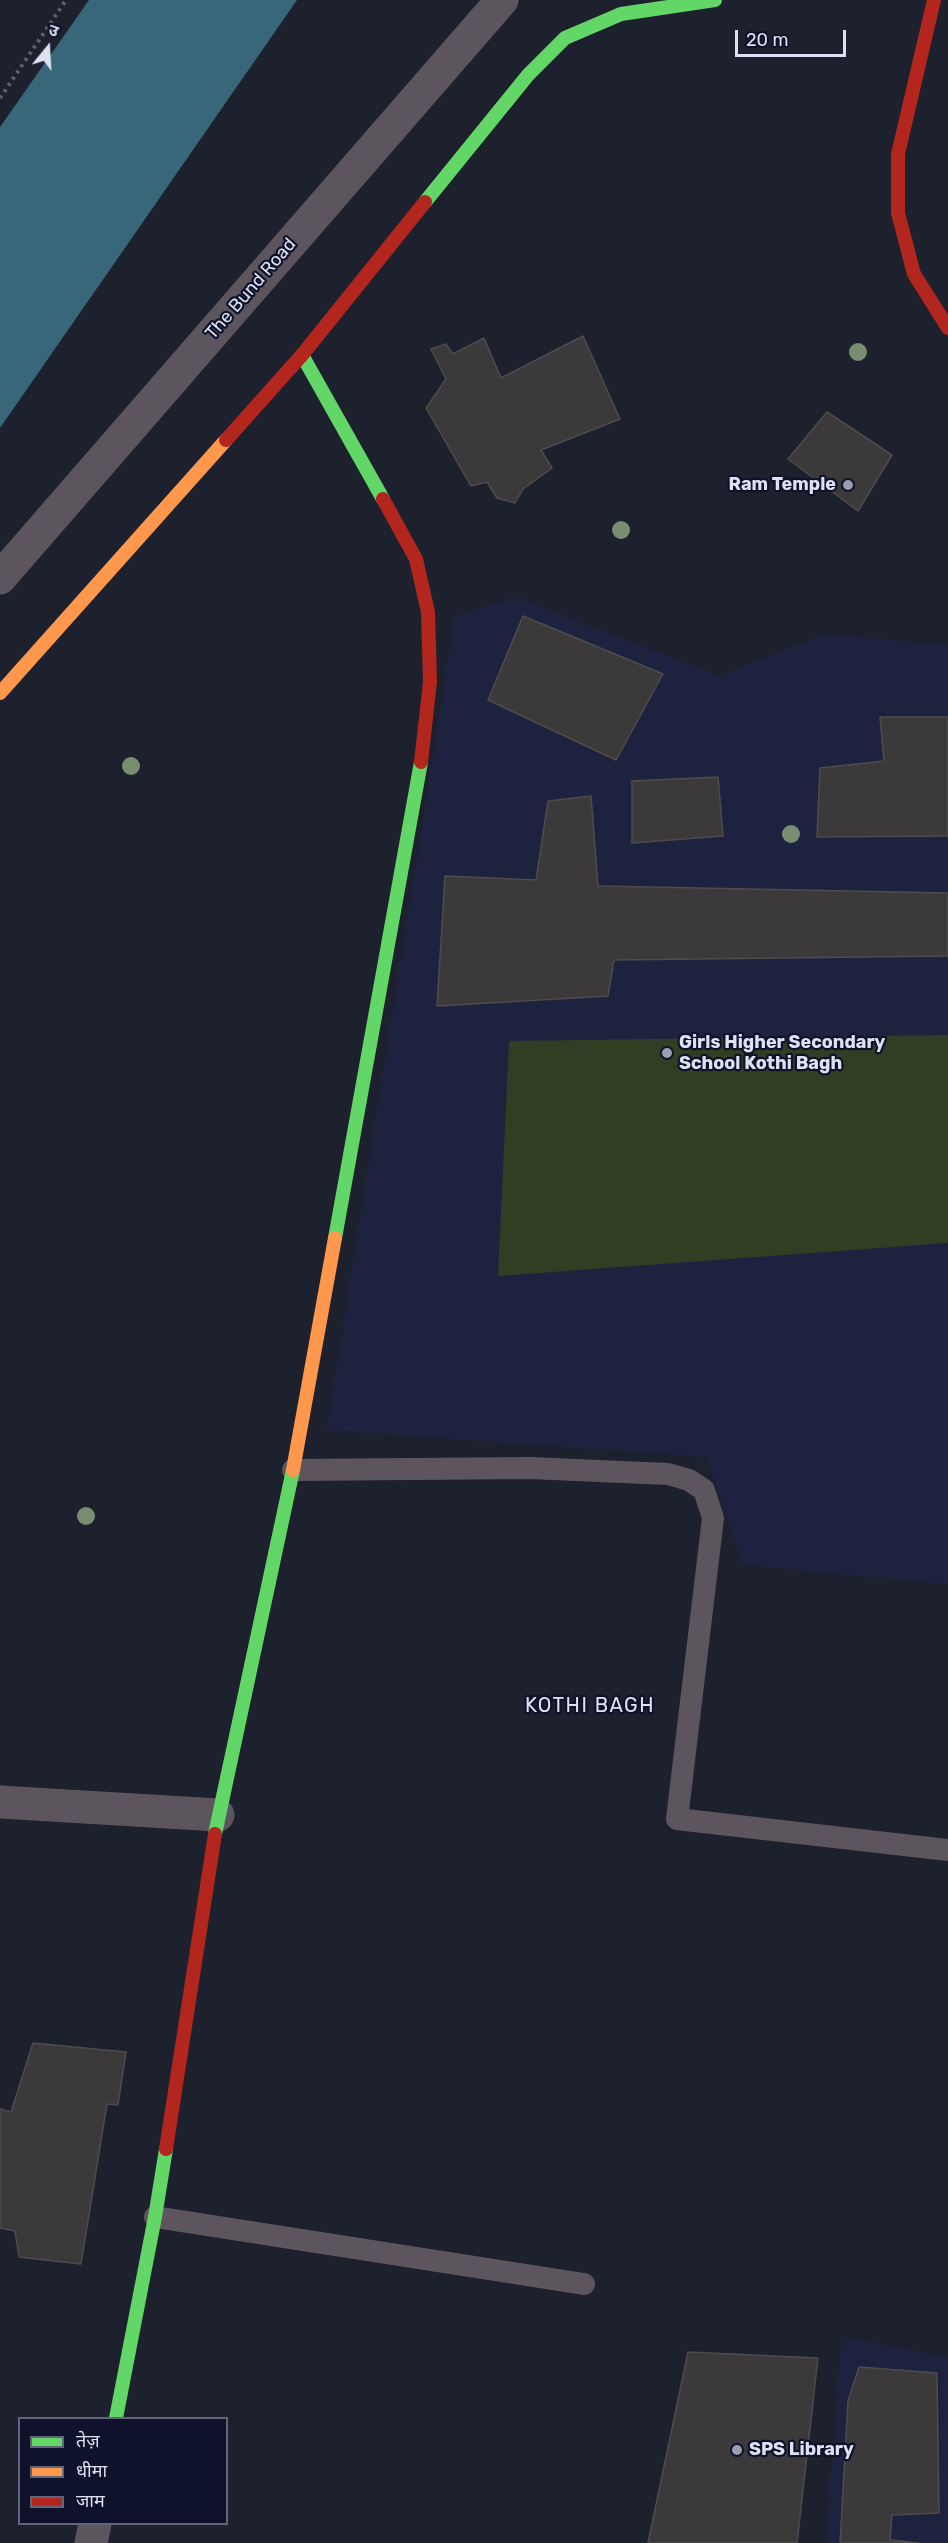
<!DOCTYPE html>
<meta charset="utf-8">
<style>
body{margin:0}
#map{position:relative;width:948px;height:2543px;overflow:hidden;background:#1d202d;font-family:Rubik,"Noto Sans Devanagari",sans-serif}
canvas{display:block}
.legend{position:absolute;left:18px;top:2417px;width:210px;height:108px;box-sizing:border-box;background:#0e122a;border:2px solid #61657a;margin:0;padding:8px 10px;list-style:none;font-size:18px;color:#dde2f3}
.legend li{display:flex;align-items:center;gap:12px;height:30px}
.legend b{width:30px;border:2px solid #61657a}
.north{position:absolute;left:18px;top:18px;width:60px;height:60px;-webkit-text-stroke:4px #0e122a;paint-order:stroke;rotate:18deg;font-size:16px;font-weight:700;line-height:24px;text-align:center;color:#dde2f3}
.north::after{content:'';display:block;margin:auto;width:21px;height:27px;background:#dde2f3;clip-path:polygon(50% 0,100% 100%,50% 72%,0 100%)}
.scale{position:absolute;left:735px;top:30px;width:111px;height:27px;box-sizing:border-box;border:3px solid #dde2f3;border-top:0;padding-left:8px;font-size:18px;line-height:21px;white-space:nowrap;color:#dde2f3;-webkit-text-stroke:4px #0e122a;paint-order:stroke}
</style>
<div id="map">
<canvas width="948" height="2543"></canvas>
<ul class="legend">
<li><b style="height:8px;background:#63d668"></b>तेज़</li>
<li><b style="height:8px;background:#ff974d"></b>धीमा</li>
<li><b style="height:8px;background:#b3261e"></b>जाम</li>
</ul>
<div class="north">उ</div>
<div class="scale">20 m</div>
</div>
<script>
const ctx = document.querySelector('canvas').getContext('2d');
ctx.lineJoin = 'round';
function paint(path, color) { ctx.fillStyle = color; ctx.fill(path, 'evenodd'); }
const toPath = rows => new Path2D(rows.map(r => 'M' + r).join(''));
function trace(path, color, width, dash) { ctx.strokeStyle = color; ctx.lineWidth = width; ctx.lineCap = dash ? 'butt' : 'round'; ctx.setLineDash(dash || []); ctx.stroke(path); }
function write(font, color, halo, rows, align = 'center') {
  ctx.font = font + ' Rubik,sans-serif'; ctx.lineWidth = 4.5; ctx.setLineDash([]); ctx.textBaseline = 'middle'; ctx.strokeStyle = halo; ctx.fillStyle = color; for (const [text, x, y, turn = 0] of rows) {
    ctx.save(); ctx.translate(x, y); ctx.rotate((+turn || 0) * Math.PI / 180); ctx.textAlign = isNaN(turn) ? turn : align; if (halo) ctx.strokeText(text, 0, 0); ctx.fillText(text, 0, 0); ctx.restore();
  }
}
paint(toPath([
 [517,597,718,676,824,634,948,645,948,1584,743,1565,707,1457,327,1430,455,616],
 [842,2336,948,2358,948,2543,826,2543]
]), '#1d233f');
paint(toPath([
 [948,1035,948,1243,498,1276,509,1041]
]), '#303e24');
paint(toPath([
 [89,0,297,0,0,428,0,127]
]), '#38677a');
const building = toPath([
 [583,336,620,419,541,450,552,468,523,489,515,503,497,498,487,482,471,486,426,408,446,379,431,349,446,344,453,354,484,338,501,378,583,336],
 [827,412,892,455,858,511,788,459,827,412],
 [523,616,663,674,616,760,488,700,523,616],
 [880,717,948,717,948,836,817,837,820,768,884,761,880,717],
 [718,777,723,836,632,843,632,781,718,777],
 [591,796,598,886,948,893,948,956,614,960,608,996,437,1006,445,876,536,880,548,801,591,796],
 [33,2043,126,2052,118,2105,107,2104,81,2264,19,2257,15,2231,0,2228,0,2109,11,2112,33,2043],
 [688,2352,818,2358,797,2543,648,2543,688,2352],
 [859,2367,937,2373,939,2513,892,2515,890,2540,919,2543,840,2543,848,2401,859,2367]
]);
paint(building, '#3c393a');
trace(building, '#4e4c4e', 1.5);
trace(toPath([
 [0,98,66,0]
]), '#645e67', 4, [3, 4.5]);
trace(toPath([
 [293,1470,530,1468,668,1474,689,1480,704,1490,713,1518,677,1819,948,1850],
 [155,2217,584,2284]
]), '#5d555e', 22);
trace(toPath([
 [0,578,502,0],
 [0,1802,218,1815],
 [91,2543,95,2524]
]), '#5d555e', 33);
trace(toPath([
 [425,202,528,75,565,38,621,14,715,0],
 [302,355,383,499],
 [335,1238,421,762],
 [215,1834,293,1470],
 [116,2418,155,2217,166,2149]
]), '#63d668', 14);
trace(toPath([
 [0,693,226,440],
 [293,1470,335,1238]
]), '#ff974d', 14);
trace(toPath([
 [934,0,898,154,898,213,914,274,948,328],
 [226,440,302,355,425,202],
 [383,499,416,559,428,612,430,682,421,762],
 [166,2149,215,1834]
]), '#b3261e', 14);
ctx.fillStyle = '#798e70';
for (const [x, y] of [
 [858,352],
 [621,530],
 [131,766],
 [791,834],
 [86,1516]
]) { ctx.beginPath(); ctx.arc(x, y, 9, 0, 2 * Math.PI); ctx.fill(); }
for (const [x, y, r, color] of [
 [848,485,6,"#9a9eae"],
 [667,1053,6,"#9a9eae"],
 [737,2450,6,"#9a9eae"]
]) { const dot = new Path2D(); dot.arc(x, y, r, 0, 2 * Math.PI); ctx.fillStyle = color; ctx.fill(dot); trace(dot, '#0e122a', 2); }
write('18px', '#dde2f3', '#0e122a', [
 ["The Bund Road",251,289,-49]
]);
write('bold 18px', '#dde2f3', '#0e122a', [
 ["Ram Temple",836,485,"right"],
 ["Girls Higher Secondary",679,1043],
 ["School Kothi Bagh",679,1064],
 ["SPS Library",749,2450]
], 'left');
ctx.letterSpacing = '1.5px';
write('20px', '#dde2f3', '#0e122a', [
 ["KOTHI BAGH",590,1706]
]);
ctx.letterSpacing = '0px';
</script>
